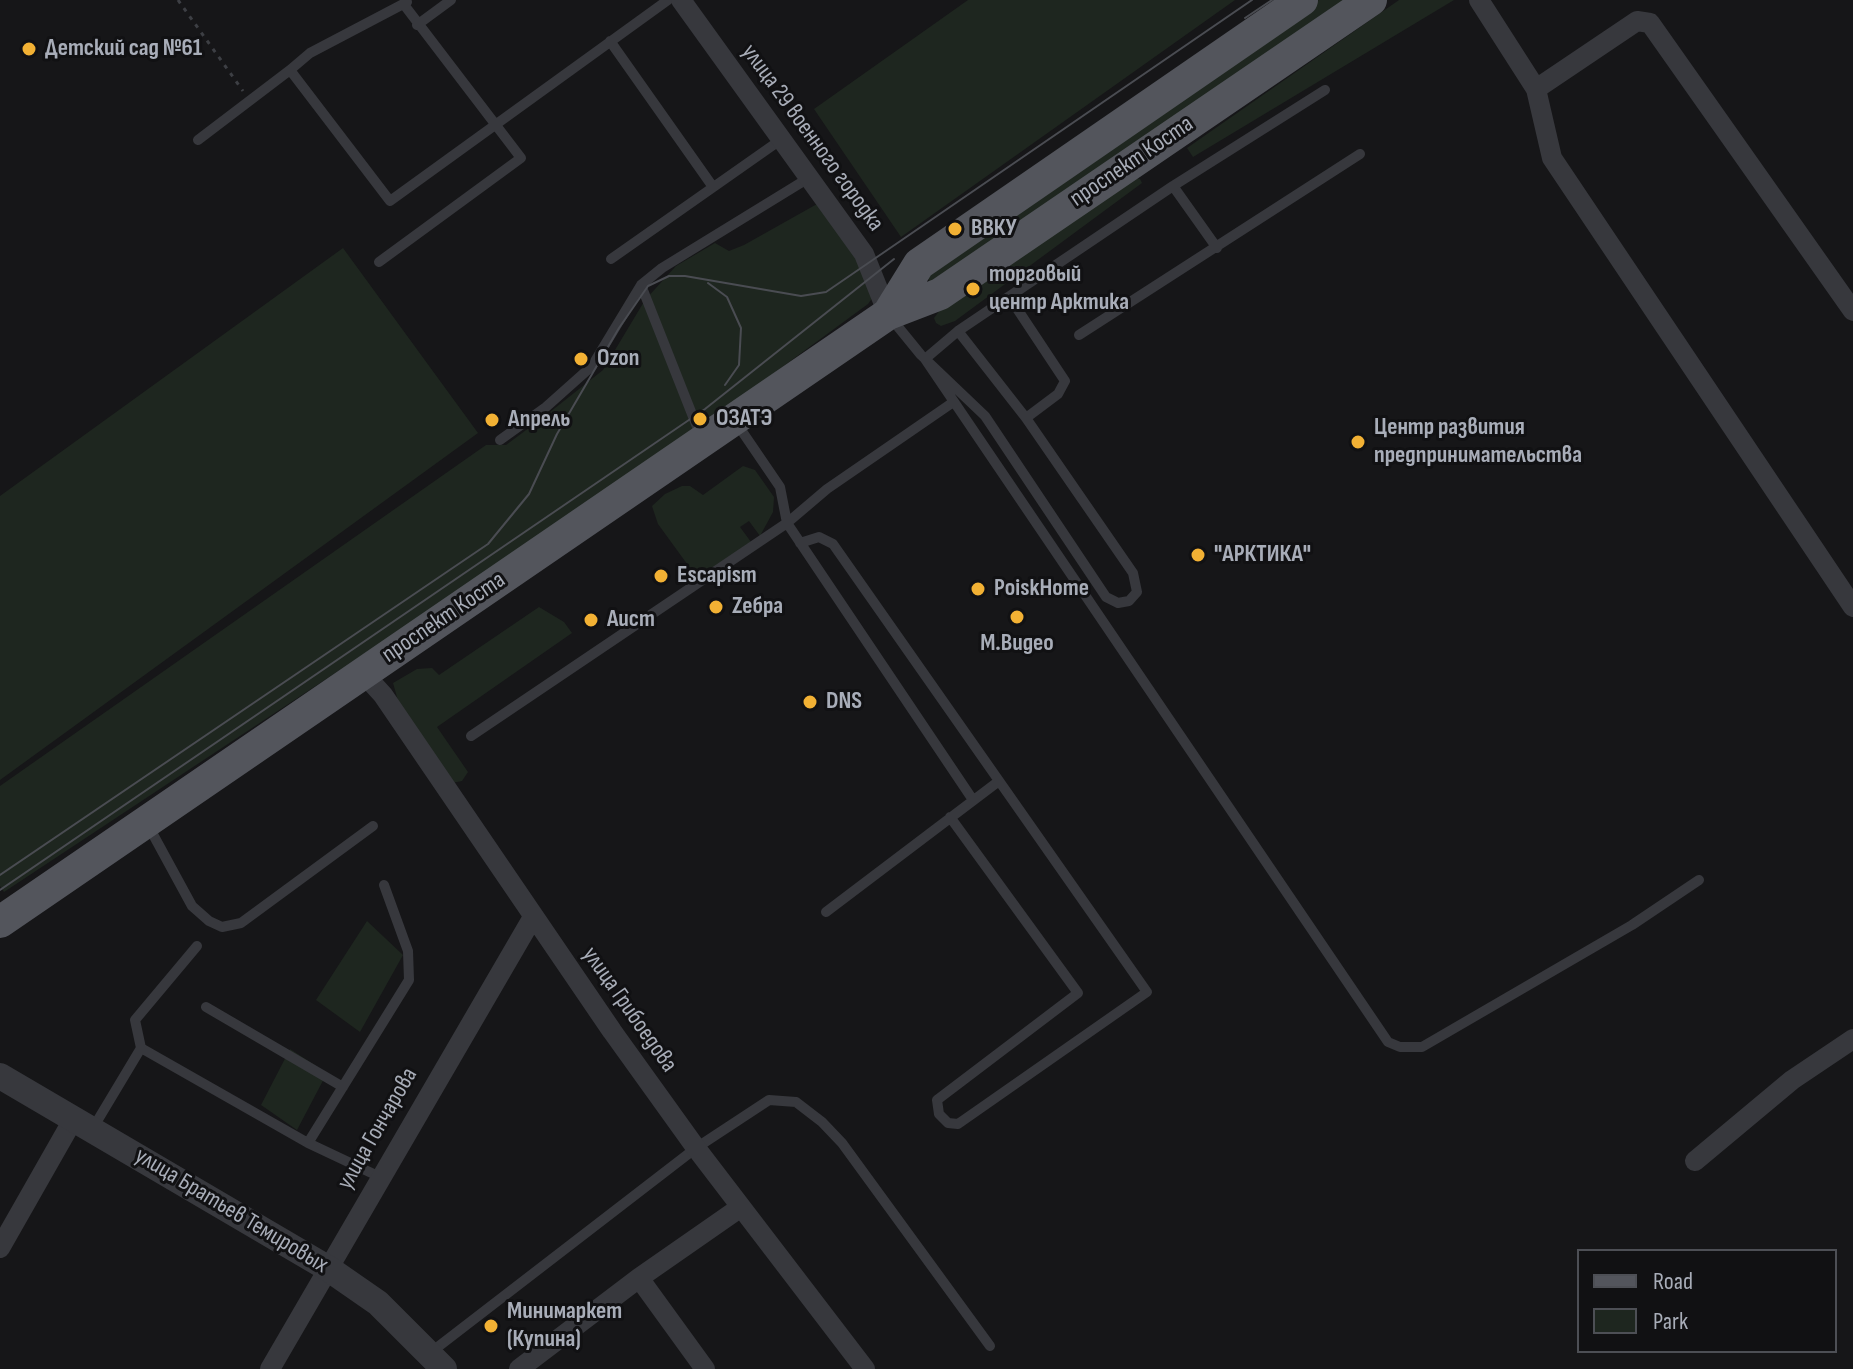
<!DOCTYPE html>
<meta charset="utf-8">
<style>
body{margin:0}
#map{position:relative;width:1853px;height:1369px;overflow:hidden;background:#161618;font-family:"Sofia Sans Condensed",sans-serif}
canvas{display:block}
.legend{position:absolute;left:1577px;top:1249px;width:260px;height:104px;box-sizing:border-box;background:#111113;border:2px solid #4d4f55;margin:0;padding:10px 14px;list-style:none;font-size:24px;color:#a8adb8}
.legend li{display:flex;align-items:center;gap:16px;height:40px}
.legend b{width:40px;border:2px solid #4d4f55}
</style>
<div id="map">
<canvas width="1853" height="1369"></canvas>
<ul class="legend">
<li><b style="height:10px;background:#53555c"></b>Road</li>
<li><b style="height:22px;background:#1e261f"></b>Park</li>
</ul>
</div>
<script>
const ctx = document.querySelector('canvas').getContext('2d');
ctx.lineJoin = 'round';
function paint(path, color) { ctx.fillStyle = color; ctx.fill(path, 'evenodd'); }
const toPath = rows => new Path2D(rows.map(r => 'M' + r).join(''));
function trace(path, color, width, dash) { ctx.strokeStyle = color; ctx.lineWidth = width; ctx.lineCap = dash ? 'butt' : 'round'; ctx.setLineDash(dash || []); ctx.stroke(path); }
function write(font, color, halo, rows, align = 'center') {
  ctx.font = font + ' "Sofia Sans Condensed",sans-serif'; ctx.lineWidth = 6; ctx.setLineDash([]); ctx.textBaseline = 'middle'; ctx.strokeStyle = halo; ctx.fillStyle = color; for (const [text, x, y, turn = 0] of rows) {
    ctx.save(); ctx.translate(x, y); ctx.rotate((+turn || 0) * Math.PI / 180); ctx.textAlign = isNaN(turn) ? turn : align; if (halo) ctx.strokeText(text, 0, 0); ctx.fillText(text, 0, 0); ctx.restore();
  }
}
paint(toPath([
 [968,0,1235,0,901,237,814,109],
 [1319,0,1352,0,933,286,923,272],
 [1399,0,1454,0,1193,157,1187,148],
 [1133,177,1140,179,1142,183,955,321,941,326,936,323,934,318,940,310],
 [817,204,857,252,873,297,868,304,687,437,544,535,4,892,0,886,0,786,486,445,506,445,545,416,603,370,645,300,676,266,715,243,729,251,744,245],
 [343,248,478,433,0,780,0,496],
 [743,466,755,470,774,497,773,512,760,536,749,521,740,527,751,542,698,579,658,524,652,506,665,494,682,486,690,486,703,495],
 [539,607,564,622,572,633,437,727,468,772,462,781,452,783,399,704,393,683,417,669,432,668,439,675],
 [367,921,403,955,360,1032,316,1000],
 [290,1049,327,1073,297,1130,261,1105]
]), '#1e261f');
trace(toPath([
 [178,0,243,91]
]), '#3d3f44', 3, [4, 6]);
trace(toPath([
 [417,25,451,0],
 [610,41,713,187],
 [290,70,310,53,407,2],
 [198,140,290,70,390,201,668,0],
 [1173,186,1217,248],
 [611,259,779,141],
 [379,262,521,158,405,6],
 [641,285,701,437],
 [1010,298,1065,381,1058,394,1026,418],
 [890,317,921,355,985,416,1106,597,1118,603,1129,601,1137,592,1133,573,1026,418,958,331],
 [1079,335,1360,154],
 [925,359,1388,1042,1400,1047,1422,1047,1632,925,1699,880],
 [925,359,958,331,1173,186,1325,90],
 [735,421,780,487,787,523,973,800],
 [500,440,546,407,592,366,641,285,662,268,807,179],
 [800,543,819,537,833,544,1147,992,958,1124,948,1123,939,1114,937,1100,1078,993,950,817],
 [471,736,787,523,827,489,952,403],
 [149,827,192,906,209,921,222,927,241,923,373,826],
 [826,912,999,781],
 [206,1007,343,1087],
 [141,1048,135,1020,197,946],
 [93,1128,141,1048,308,1143,380,1177],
 [308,1143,409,980,408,951,384,885],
 [430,1353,696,1148,769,1100,796,1102,822,1122,842,1143,990,1346]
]), '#37383d', 10);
trace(toPath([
 [681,0,864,254,888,314],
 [1479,0,1536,89,1552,158,1853,607],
 [1536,89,1637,21,1650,23,1853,311],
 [363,673,383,695,612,1031,696,1148,865,1369],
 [1695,1161,1792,1080,1853,1039],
 [0,1248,74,1118],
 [639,1278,705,1369],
 [270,1369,533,917],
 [519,1369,639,1278,741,1207]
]), '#37383d', 20);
trace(toPath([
 [0,1076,329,1269,378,1303,444,1369]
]), '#37383d', 26);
trace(toPath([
 [888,314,919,264,1302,0],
 [0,922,888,314,940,294,1371,0]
]), '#53555c', 32);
trace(toPath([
 [1245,18,1272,0],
 [708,283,727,297,741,328,739,365,725,385],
 [0,875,488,544,529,494,557,434,619,328,648,286,669,276,685,276,801,296,826,292,1252,0],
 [0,890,705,409,894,259]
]), '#4a4c52', 2);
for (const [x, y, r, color] of [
 [29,49,8,"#f2b134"],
 [955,229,8,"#f2b134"],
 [973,289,8,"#f2b134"],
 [581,359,8,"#f2b134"],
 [700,419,8,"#f2b134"],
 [492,420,8,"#f2b134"],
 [1358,442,8,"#f2b134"],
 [1198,555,8,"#f2b134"],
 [661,576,8,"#f2b134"],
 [978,589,8,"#f2b134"],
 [716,607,8,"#f2b134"],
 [1017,617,8,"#f2b134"],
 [591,620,8,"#f2b134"],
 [810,702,8,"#f2b134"],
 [491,1326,8,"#f2b134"]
]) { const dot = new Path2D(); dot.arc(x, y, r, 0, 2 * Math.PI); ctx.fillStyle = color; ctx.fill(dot); trace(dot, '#111113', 3); }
write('bold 24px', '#a8adb8', '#111113', [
 ["Детский сад №61",45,49],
 ["ВВКУ",971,229],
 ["торговый",989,275],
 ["центр Арктика",989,303],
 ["Ozon",597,359],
 ["ОЗАТЭ",716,419],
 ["Апрель",508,420],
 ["Центр развития",1374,428],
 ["предпринимательства",1374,456],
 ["\"АРКТИКА\"",1214,555],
 ["Escapism",677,576],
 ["PoiskHome",994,589],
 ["Zeбра",732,607],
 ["Аист",607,620],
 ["M.Видео",1017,644,"center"],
 ["DNS",826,702],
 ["Минимаркет",507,1312],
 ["(Купина)",507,1340]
], 'left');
write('24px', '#a8adb8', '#111113', [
 ["улица 29 военного городка",812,138,54],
 ["проспект Коста",1132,162,-34],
 ["проспект Коста",444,618,-34],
 ["улица Грибоедова",629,1010,55],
 ["улица Гончарова",378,1129,-60],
 ["улица Братьев Темировых",231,1211,31]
]);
</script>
